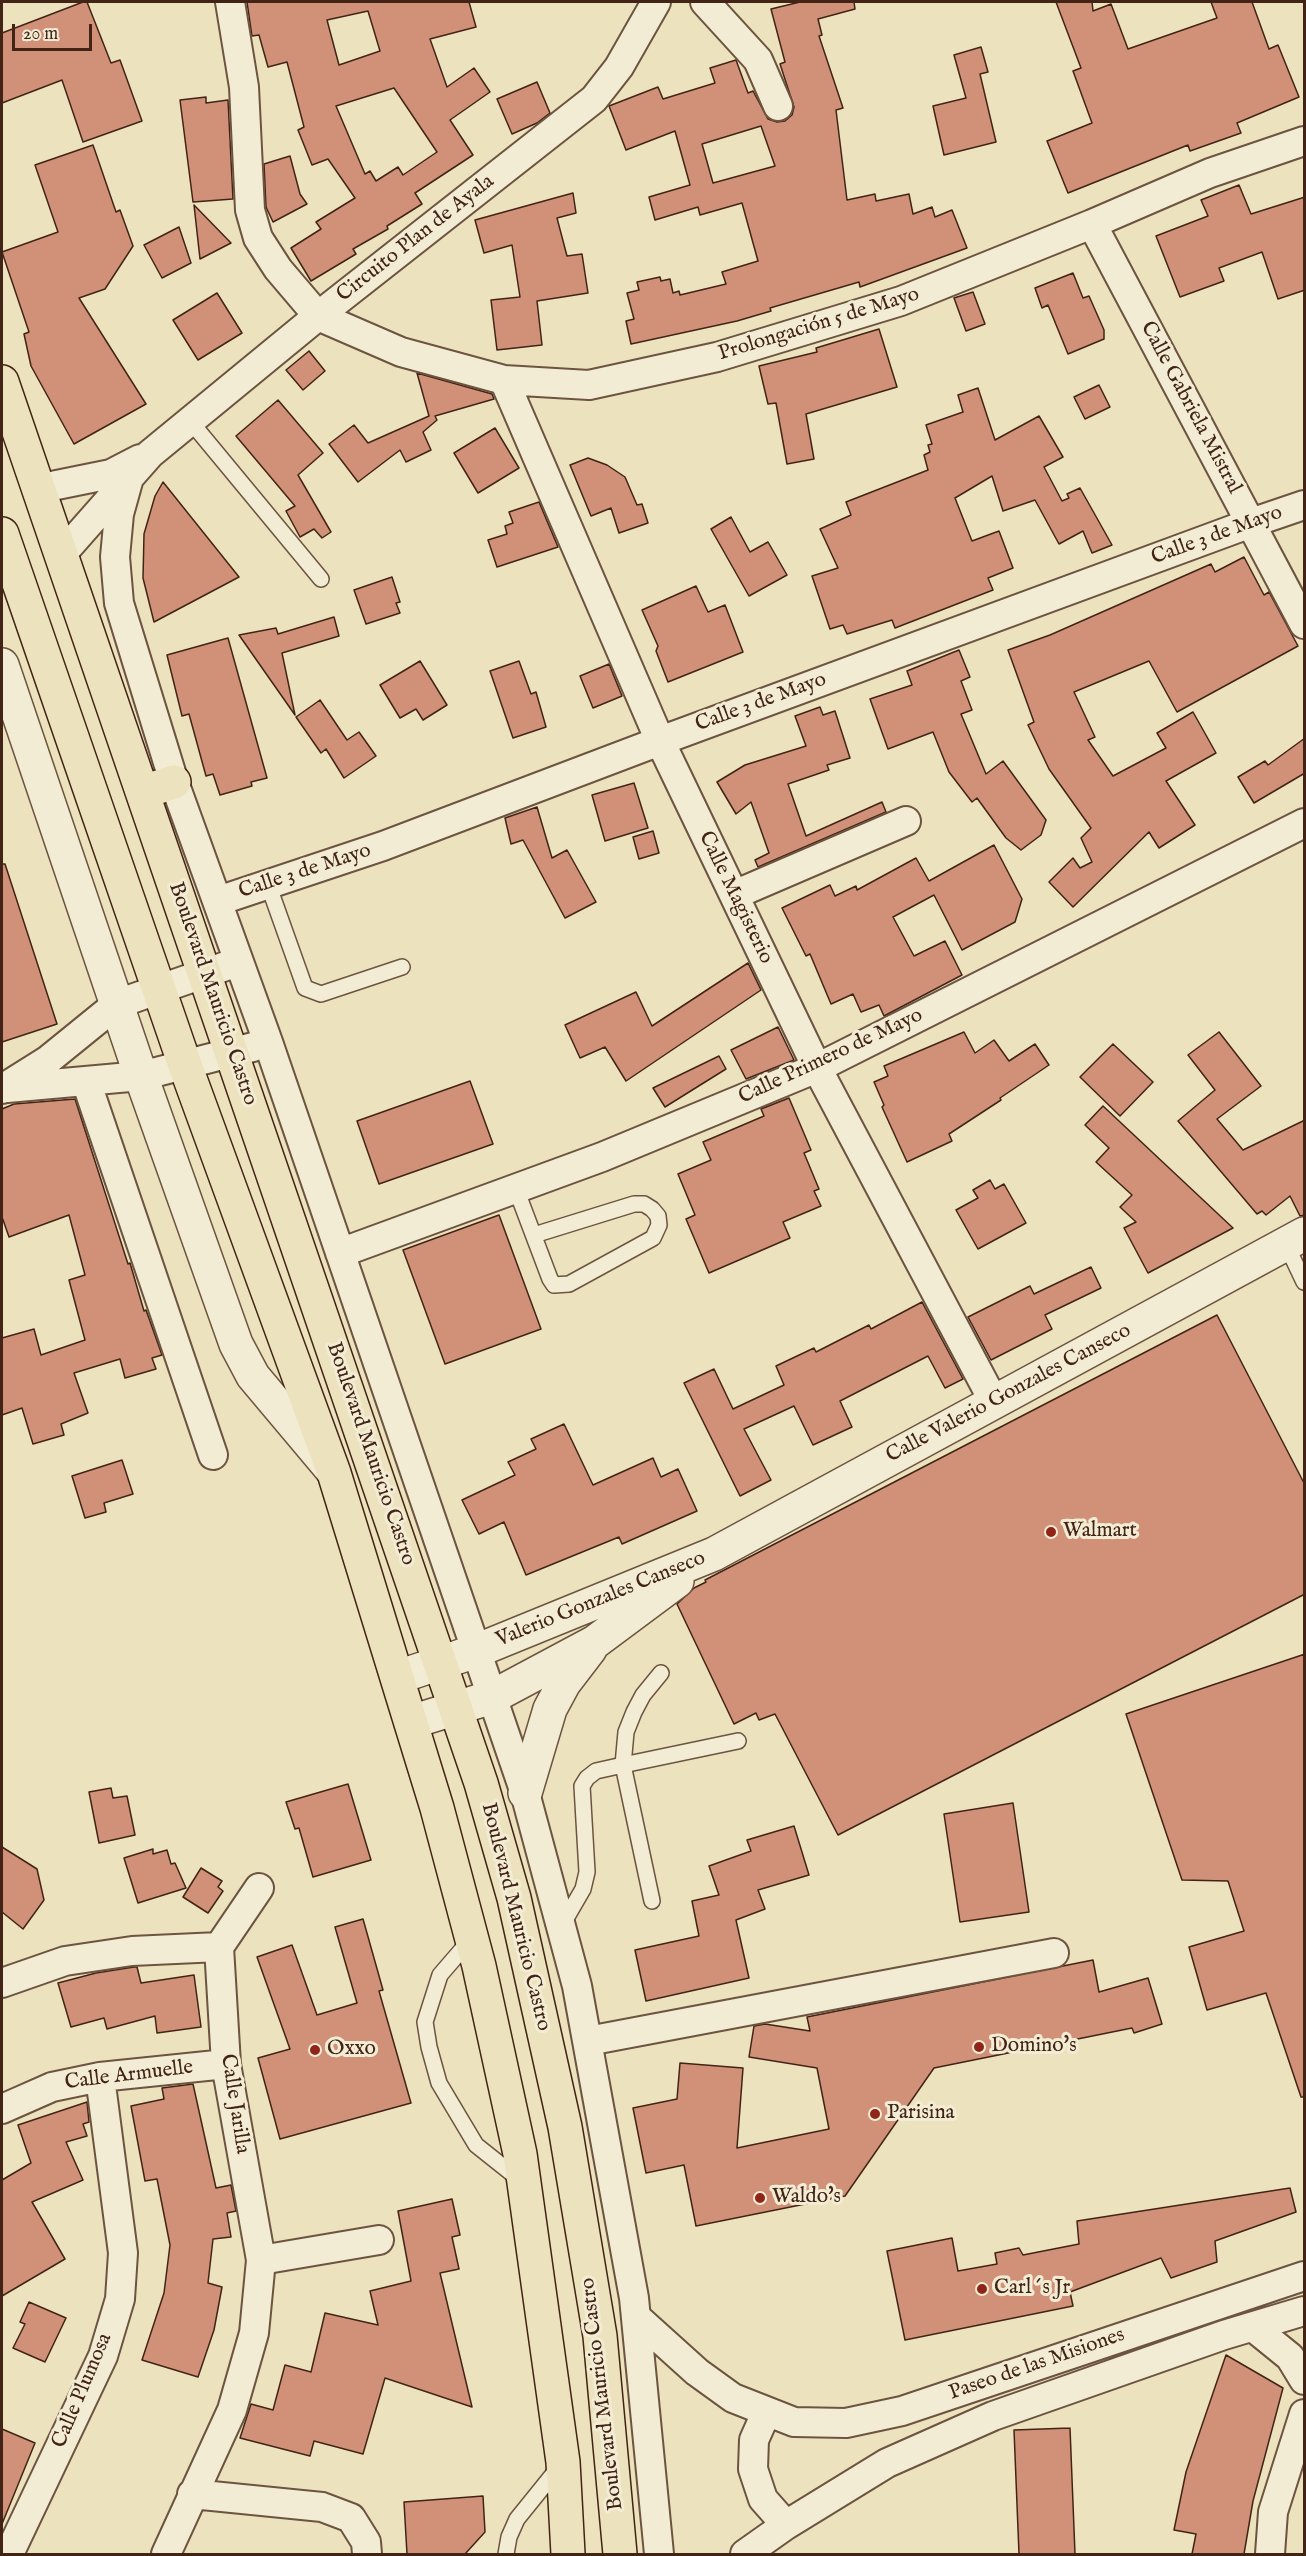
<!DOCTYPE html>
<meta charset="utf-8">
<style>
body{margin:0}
#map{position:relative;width:1306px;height:2556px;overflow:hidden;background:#ece2bd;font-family:"IM FELL English",serif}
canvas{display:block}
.frame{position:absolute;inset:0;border:3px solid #422416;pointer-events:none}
.scale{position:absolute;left:12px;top:24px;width:80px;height:27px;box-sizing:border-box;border:3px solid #422416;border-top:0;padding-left:8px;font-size:18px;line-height:21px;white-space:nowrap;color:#422416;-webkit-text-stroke:4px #f3ecd4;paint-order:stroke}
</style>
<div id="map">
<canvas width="1306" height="2556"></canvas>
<div class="frame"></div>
<div class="scale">20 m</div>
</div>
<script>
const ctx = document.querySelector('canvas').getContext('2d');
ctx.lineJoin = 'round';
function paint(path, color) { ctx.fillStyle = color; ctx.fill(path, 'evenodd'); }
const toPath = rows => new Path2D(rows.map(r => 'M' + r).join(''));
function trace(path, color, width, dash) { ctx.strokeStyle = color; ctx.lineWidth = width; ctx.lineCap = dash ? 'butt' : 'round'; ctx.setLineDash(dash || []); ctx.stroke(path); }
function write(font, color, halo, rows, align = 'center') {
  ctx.font = font + ' "IM FELL English",serif'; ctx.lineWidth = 6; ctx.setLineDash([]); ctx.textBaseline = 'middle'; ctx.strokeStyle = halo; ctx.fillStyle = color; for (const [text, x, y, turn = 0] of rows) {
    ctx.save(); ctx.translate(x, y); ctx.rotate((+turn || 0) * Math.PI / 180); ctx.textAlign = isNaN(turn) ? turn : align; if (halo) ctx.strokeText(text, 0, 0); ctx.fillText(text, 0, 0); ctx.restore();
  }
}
const building = toPath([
 [83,2,87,2,111,63,120,60,142,121,83,142,62,80,2,103,2,33,83,2],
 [247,2,469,2,476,27,430,39,447,87,474,68,490,92,450,120,473,155,415,193,422,204,387,226,388,229,353,249,356,254,311,281,291,248,321,229,316,222,355,198,328,159,312,165,298,130,304,127,287,62,268,67,259,35,252,36,247,2],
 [368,11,380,51,339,65,327,20,368,11],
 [394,88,437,152,403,175,398,167,376,181,370,171,365,174,336,106,394,88],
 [800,2,854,2,855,9,818,19,822,35,819,36,843,108,836,110,847,200,875,194,876,201,909,194,913,214,932,207,935,217,952,210,967,248,860,287,859,282,770,308,771,311,737,321,631,344,626,321,634,319,627,293,639,290,637,282,660,277,661,281,670,279,673,293,679,291,680,295,726,284,722,272,758,261,742,203,700,215,698,207,655,220,649,197,690,185,675,131,626,150,609,106,658,87,663,99,715,83,710,68,736,60,748,93,753,91,768,119,777,122,785,121,792,115,794,107,780,64,785,62,771,9,800,2],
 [761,126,775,166,713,183,702,144,761,126],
 [1056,2,1092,2,1093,11,1111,4,1128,49,1217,18,1211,2,1252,2,1269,49,1278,45,1299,97,1237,123,1241,133,1190,151,1188,145,1068,193,1047,141,1092,123,1073,71,1081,68,1056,2],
 [981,47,988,72,980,74,996,142,944,155,933,106,966,98,954,55,981,47],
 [537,82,550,113,537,123,512,134,497,99,537,82],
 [206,97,206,103,228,100,233,199,193,202,180,100,206,97],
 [93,145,116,212,120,210,133,246,105,289,79,298,146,404,74,444,31,366,24,334,29,332,2,252,58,232,35,165,93,145],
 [290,156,300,194,307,204,273,222,266,207,264,164,290,156],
 [1239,185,1251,214,1305,197,1305,290,1278,299,1262,252,1219,268,1224,281,1180,297,1156,236,1208,216,1201,200,1239,185],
 [573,193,576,213,557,218,567,256,582,254,588,293,537,301,542,345,497,350,491,300,520,297,512,245,484,253,475,220,573,193],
 [194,205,231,243,200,259,194,205],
 [179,227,191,263,162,278,144,245,179,227],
 [1073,273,1083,298,1089,296,1104,330,1104,339,1068,354,1048,305,1042,308,1035,288,1073,273],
 [973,292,985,324,966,331,954,298,973,292],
 [217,293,242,333,198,360,173,320,217,293],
 [879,329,897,387,806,414,814,459,787,464,776,403,768,404,759,366,817,352,816,348,879,329],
 [309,351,325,371,303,390,286,370,309,351],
 [417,373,492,394,494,399,435,416,437,420,423,432,431,450,406,462,400,450,358,482,329,444,354,425,368,443,429,416,417,373],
 [1099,385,1110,407,1085,419,1074,397,1099,385],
 [978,388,995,440,1039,416,1063,457,1044,467,1062,501,1069,498,1067,494,1080,488,1112,545,1092,553,1083,531,1059,544,1035,500,1003,511,992,476,955,498,972,541,999,531,1013,568,988,578,993,590,895,628,892,620,847,634,843,625,830,629,812,576,838,568,820,529,851,515,846,502,928,470,924,455,930,452,928,445,932,444,926,425,963,412,958,395,978,388],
 [278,400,323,453,298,475,331,532,322,538,314,529,300,537,286,511,295,506,236,436,278,400],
 [495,428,519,468,478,493,454,453,495,428],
 [588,458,607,465,625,477,637,505,642,504,648,523,619,533,611,508,591,516,570,465,588,458],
 [163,482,239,577,154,622,143,578,144,534,155,496,163,482],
 [539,502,558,547,497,567,488,540,507,534,505,526,513,523,509,512,539,502],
 [731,517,750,552,768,542,787,575,749,596,711,529,731,517],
 [1244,557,1264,595,1269,592,1298,646,1177,712,1149,661,1074,692,1095,737,1088,740,1113,776,1166,748,1157,733,1193,712,1216,753,1166,781,1195,825,1159,848,1149,832,1073,907,1049,882,1073,858,1080,868,1092,862,1081,838,1091,828,1049,769,1028,725,1034,722,1008,650,1050,635,1211,564,1215,572,1244,557],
 [392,577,400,602,396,603,400,613,366,624,354,590,392,577],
 [696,586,708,612,725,605,743,652,668,682,656,651,658,646,642,610,696,586],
 [334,617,339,636,282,653,295,715,239,635,276,628,278,634,334,617],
 [228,638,267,778,251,782,252,786,220,795,213,774,206,776,189,714,182,716,167,655,228,638],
 [959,650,970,677,961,681,972,710,961,714,986,774,1003,761,1046,820,1041,835,1021,850,1006,838,977,798,972,802,949,772,933,732,888,749,870,699,912,685,907,671,959,650],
 [420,661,447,705,423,720,416,709,400,718,380,685,420,661],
 [519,661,531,694,536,692,546,727,513,738,490,671,519,661],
 [609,664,622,696,593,708,580,676,609,664],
 [320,700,347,740,359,732,376,756,344,778,326,749,321,753,296,717,320,700],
 [820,707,823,715,835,711,850,758,827,765,829,770,788,784,806,836,882,802,886,812,758,867,755,860,769,853,751,802,736,814,717,782,745,765,806,746,795,716,820,707],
 [1305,738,1305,773,1254,803,1238,777,1265,761,1268,765,1305,738],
 [634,783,648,828,605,841,592,795,634,783],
 [537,807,552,858,567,850,596,902,565,918,523,840,511,844,505,818,537,807],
 [653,831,659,853,639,859,633,837,653,831],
 [994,845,1022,899,1015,922,962,950,934,895,893,917,914,956,945,941,962,975,884,1016,879,1005,861,1012,853,994,831,1004,810,954,806,956,782,908,830,885,835,896,856,886,857,890,916,858,929,881,994,845],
 [2,864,5,864,57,1024,2,1042,2,864],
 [748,963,761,990,626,1081,605,1047,580,1058,565,1025,636,992,652,1026,748,963],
 [778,1027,794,1060,746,1079,731,1050,778,1027],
 [964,1032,975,1053,994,1040,1009,1061,1035,1044,1049,1065,1000,1098,1001,1100,949,1134,952,1141,907,1162,882,1107,884,1105,874,1082,888,1076,884,1066,964,1032],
 [1219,1032,1261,1086,1217,1119,1243,1150,1305,1120,1305,1215,1300,1216,1290,1196,1266,1215,1262,1211,1257,1214,1178,1121,1215,1090,1188,1055,1219,1032],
 [1113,1044,1153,1082,1120,1116,1080,1077,1113,1044],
 [719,1056,726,1069,665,1107,653,1088,719,1056],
 [470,1081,493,1144,379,1184,357,1121,470,1081],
 [789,1098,811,1150,804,1153,819,1189,814,1191,821,1206,783,1222,790,1238,709,1273,686,1219,695,1215,678,1174,711,1160,703,1142,764,1116,761,1109,789,1098],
 [75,1099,128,1264,130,1263,144,1311,146,1310,162,1355,152,1358,156,1369,125,1378,120,1359,74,1373,88,1413,61,1424,64,1435,33,1444,22,1408,2,1415,2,1338,34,1329,41,1355,85,1340,69,1280,85,1275,69,1215,9,1237,2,1217,2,1109,14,1104,75,1099],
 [1103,1106,1233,1228,1148,1273,1124,1228,1136,1222,1120,1207,1132,1195,1096,1162,1109,1148,1085,1125,1103,1106],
 [990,1180,995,1189,1004,1184,1026,1223,978,1249,956,1210,978,1198,973,1190,990,1180],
 [499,1215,541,1329,445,1364,403,1250,499,1215],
 [1091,1267,1101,1288,1045,1315,1052,1329,991,1360,968,1317,1030,1286,1034,1294,1091,1267],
 [922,1302,963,1379,945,1388,928,1356,840,1401,852,1427,813,1445,794,1406,744,1429,771,1480,740,1496,684,1383,714,1369,733,1409,784,1385,776,1366,814,1348,816,1352,869,1325,871,1329,922,1302],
 [1217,1315,1305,1485,1305,1594,838,1835,775,1714,759,1720,756,1713,734,1724,677,1604,694,1588,706,1582,705,1580,1217,1315],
 [564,1424,593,1485,653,1458,661,1477,678,1469,697,1511,622,1544,619,1537,526,1575,504,1522,479,1534,462,1500,515,1475,508,1462,536,1449,531,1439,564,1424],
 [122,1460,133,1494,104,1503,106,1512,85,1518,72,1476,122,1460],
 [1305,1654,1305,2097,1301,2097,1266,1993,1207,2010,1189,1947,1244,1931,1228,1881,1182,1880,1126,1714,1305,1654],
 [348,1784,371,1860,313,1877,299,1828,295,1829,286,1802,348,1784],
 [111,1788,113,1798,127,1796,135,1835,99,1843,89,1792,111,1788],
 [1013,1803,1029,1912,960,1922,944,1814,1013,1803],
 [794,1826,809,1875,758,1890,765,1909,736,1920,749,1978,646,2001,635,1950,699,1936,692,1901,719,1895,709,1866,751,1851,747,1840,794,1826],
 [2,1847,37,1869,44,1900,23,1929,2,1912,2,1847],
 [153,1849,153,1854,167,1850,171,1864,175,1863,186,1888,138,1903,124,1858,153,1849],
 [201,1868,222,1881,218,1887,223,1891,208,1913,183,1897,201,1868],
 [363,1919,383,1990,379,1991,411,2103,280,2139,258,2058,290,2049,257,1957,292,1945,317,2015,357,2003,335,1927,363,1919],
 [1093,1960,1099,1992,1148,1978,1162,2024,1134,2033,1132,2028,934,2068,845,2196,696,2226,684,2165,646,2173,633,2108,677,2099,680,2063,743,2068,737,2148,829,2129,817,2068,749,2057,754,2026,765,2024,810,2031,807,2017,1093,1960],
 [134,1967,137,1967,141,1983,194,1975,201,2027,157,2033,155,2016,107,2029,104,2018,71,2027,58,1983,96,1973,134,1967],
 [193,2084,216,2188,231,2185,236,2211,227,2213,231,2237,213,2239,208,2283,222,2287,214,2330,198,2377,142,2360,164,2293,170,2245,157,2179,145,2181,131,2106,164,2099,162,2088,193,2084],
 [87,2102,89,2122,83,2124,87,2136,66,2142,83,2180,32,2202,65,2259,2,2296,2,2180,31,2163,18,2125,87,2102],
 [1290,2188,1296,2212,1215,2241,1217,2262,1171,2278,1161,2258,1070,2292,1073,2306,905,2340,887,2251,952,2238,958,2271,997,2264,995,2253,1019,2248,1023,2255,1079,2244,1077,2221,1290,2188],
 [452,2199,460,2235,452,2237,459,2269,440,2273,472,2407,385,2378,363,2454,314,2441,310,2456,240,2438,251,2404,273,2410,285,2365,311,2372,325,2313,378,2325,370,2291,411,2281,398,2211,452,2199],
 [29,2302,66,2318,45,2362,13,2348,25,2324,20,2322,29,2302],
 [1226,2355,1283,2388,1253,2501,1244,2554,1192,2554,1196,2534,1174,2530,1186,2472,1226,2355],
 [1070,2428,1075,2554,1019,2554,1014,2430,1070,2428],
 [2,2429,35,2443,2,2524,2,2429],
 [483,2496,485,2532,465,2554,407,2554,404,2502,483,2496]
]);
paint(building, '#d19178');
trace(building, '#422416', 1.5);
const service = toPath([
 [191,422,321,579],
 [268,884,305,988,321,994,402,967],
 [516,1189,550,1279,554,1285,569,1284,653,1238,659,1225,658,1216,652,1209,644,1204,634,1204,534,1235],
 [1286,1244,1304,1282],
 [652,1901,623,1765,738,1741],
 [561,1927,583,1889,587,1872,582,1786,587,1778,596,1771,623,1765,626,1732,634,1712,643,1695,661,1673],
 [471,1939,440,1975,425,2022,429,2047,439,2083,476,2145,520,2180],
 [506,2554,509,2537,517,2519,559,2467]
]);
const minor = toPath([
 [230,2,244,87,250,210,258,238,278,269,318,316,401,352,504,380,589,385,717,357,901,301,1092,224,1210,173,1304,141],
 [705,2,758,60,778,106],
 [1092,224,1304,624],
 [504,380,660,741,817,1068,994,1402],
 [129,478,119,514,115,557,119,603,174,782,268,1042,525,1793,577,1986,634,2298,659,2554],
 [37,489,111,474,140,459],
 [61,555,150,454,318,316,594,99,619,67,656,2],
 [734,895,906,821],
 [218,901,383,846,660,741,1251,523,1304,505],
 [86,1081,213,1455],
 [7,1088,141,1076,253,1047],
 [2,1089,48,1060,117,1004,226,966],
 [340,1253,602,1157,817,1068,1304,823],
 [2,1983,65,1961,132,1951,219,1947,259,1888],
 [588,2041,1054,1953],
 [2,2109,52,2087,100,2077,226,2064],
 [261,2260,379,2240],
 [636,2317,697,2372,733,2398,794,2422,846,2423,902,2411,1304,2276],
 [1253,2327,1290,2357,1304,2380],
 [766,2413,754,2440,753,2469,763,2499,786,2525],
 [192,2494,322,2507,351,2518,366,2542,367,2554],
 [9,2554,103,2356,120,2299,123,2253,100,2077],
 [166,2554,232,2410,254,2333,261,2260,226,2064,219,1947],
 [745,2554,786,2525,887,2463,993,2416,1224,2335,1304,2311],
 [1270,2554,1273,2512,1304,2414]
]);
const tertiary = toPath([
 [2,665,141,1076,236,1344,253,1376,332,1470],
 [398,1677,476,1651,714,1554,1304,1234],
 [411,1722,492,1697,595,1642,677,1581],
 [525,1793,550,1709,564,1683,590,1649]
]);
const primary = toPath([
 [2,382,481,1783,514,1898,565,2127,600,2336,620,2554],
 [2,534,185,1065,334,1473,437,1808,479,1966,520,2154,563,2462,568,2554],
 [143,792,174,782]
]);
trace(service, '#6c5440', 18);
trace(minor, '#6c5440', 32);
trace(tertiary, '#6c5440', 36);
trace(primary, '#422416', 36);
trace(service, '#f3ecd4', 15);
trace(minor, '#f3ecd4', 28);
trace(tertiary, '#f3ecd4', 33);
trace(primary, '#ece2bd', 33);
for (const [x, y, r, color] of [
 [1051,1532,6,"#8f2418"],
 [979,2047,6,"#8f2418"],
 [315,2050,6,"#8f2418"],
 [875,2114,6,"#8f2418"],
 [760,2198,6,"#8f2418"],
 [982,2289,6,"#8f2418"]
]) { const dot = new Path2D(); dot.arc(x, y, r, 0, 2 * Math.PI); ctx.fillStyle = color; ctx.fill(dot); trace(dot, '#f3ecd4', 2); }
write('21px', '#422416', '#f3ecd4', [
 ["Circuito Plan de Ayala",416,239,-38],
 ["Prolongación 5 de Mayo",819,325,-17],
 ["Calle Gabriela Mistral",1190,408,62],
 ["Calle 3 de Mayo",1217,536,-20],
 ["Calle 3 de Mayo",761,703,-20],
 ["Calle 3 de Mayo",305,872,-18],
 ["Calle Magisterio",735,898,64],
 ["Boulevard Mauricio Castro",212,994,71],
 ["Calle Primero de Mayo",831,1057,-25],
 ["Calle Valerio Gonzales Canseco",1009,1394,-28],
 ["Boulevard Mauricio Castro",370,1454,71],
 ["Valerio Gonzales Canseco",601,1600,-22],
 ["Boulevard Mauricio Castro",515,1917,76],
 ["Calle Armuelle",129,2076,-7],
 ["Calle Jarilla",234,2104,81],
 ["Paseo de las Misiones",1037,2365,-19],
 ["Calle Plumosa",83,2391,-67],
 ["Boulevard Mauricio Castro",603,2394,-97]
]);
write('21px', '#422416', '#f3ecd4', [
 ["Walmart",1063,1532],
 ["Domino's",991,2047],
 ["Oxxo",327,2050],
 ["Parisina",887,2114],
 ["Waldo's",772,2198],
 ["Carl´s Jr",994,2289]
], 'left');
</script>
